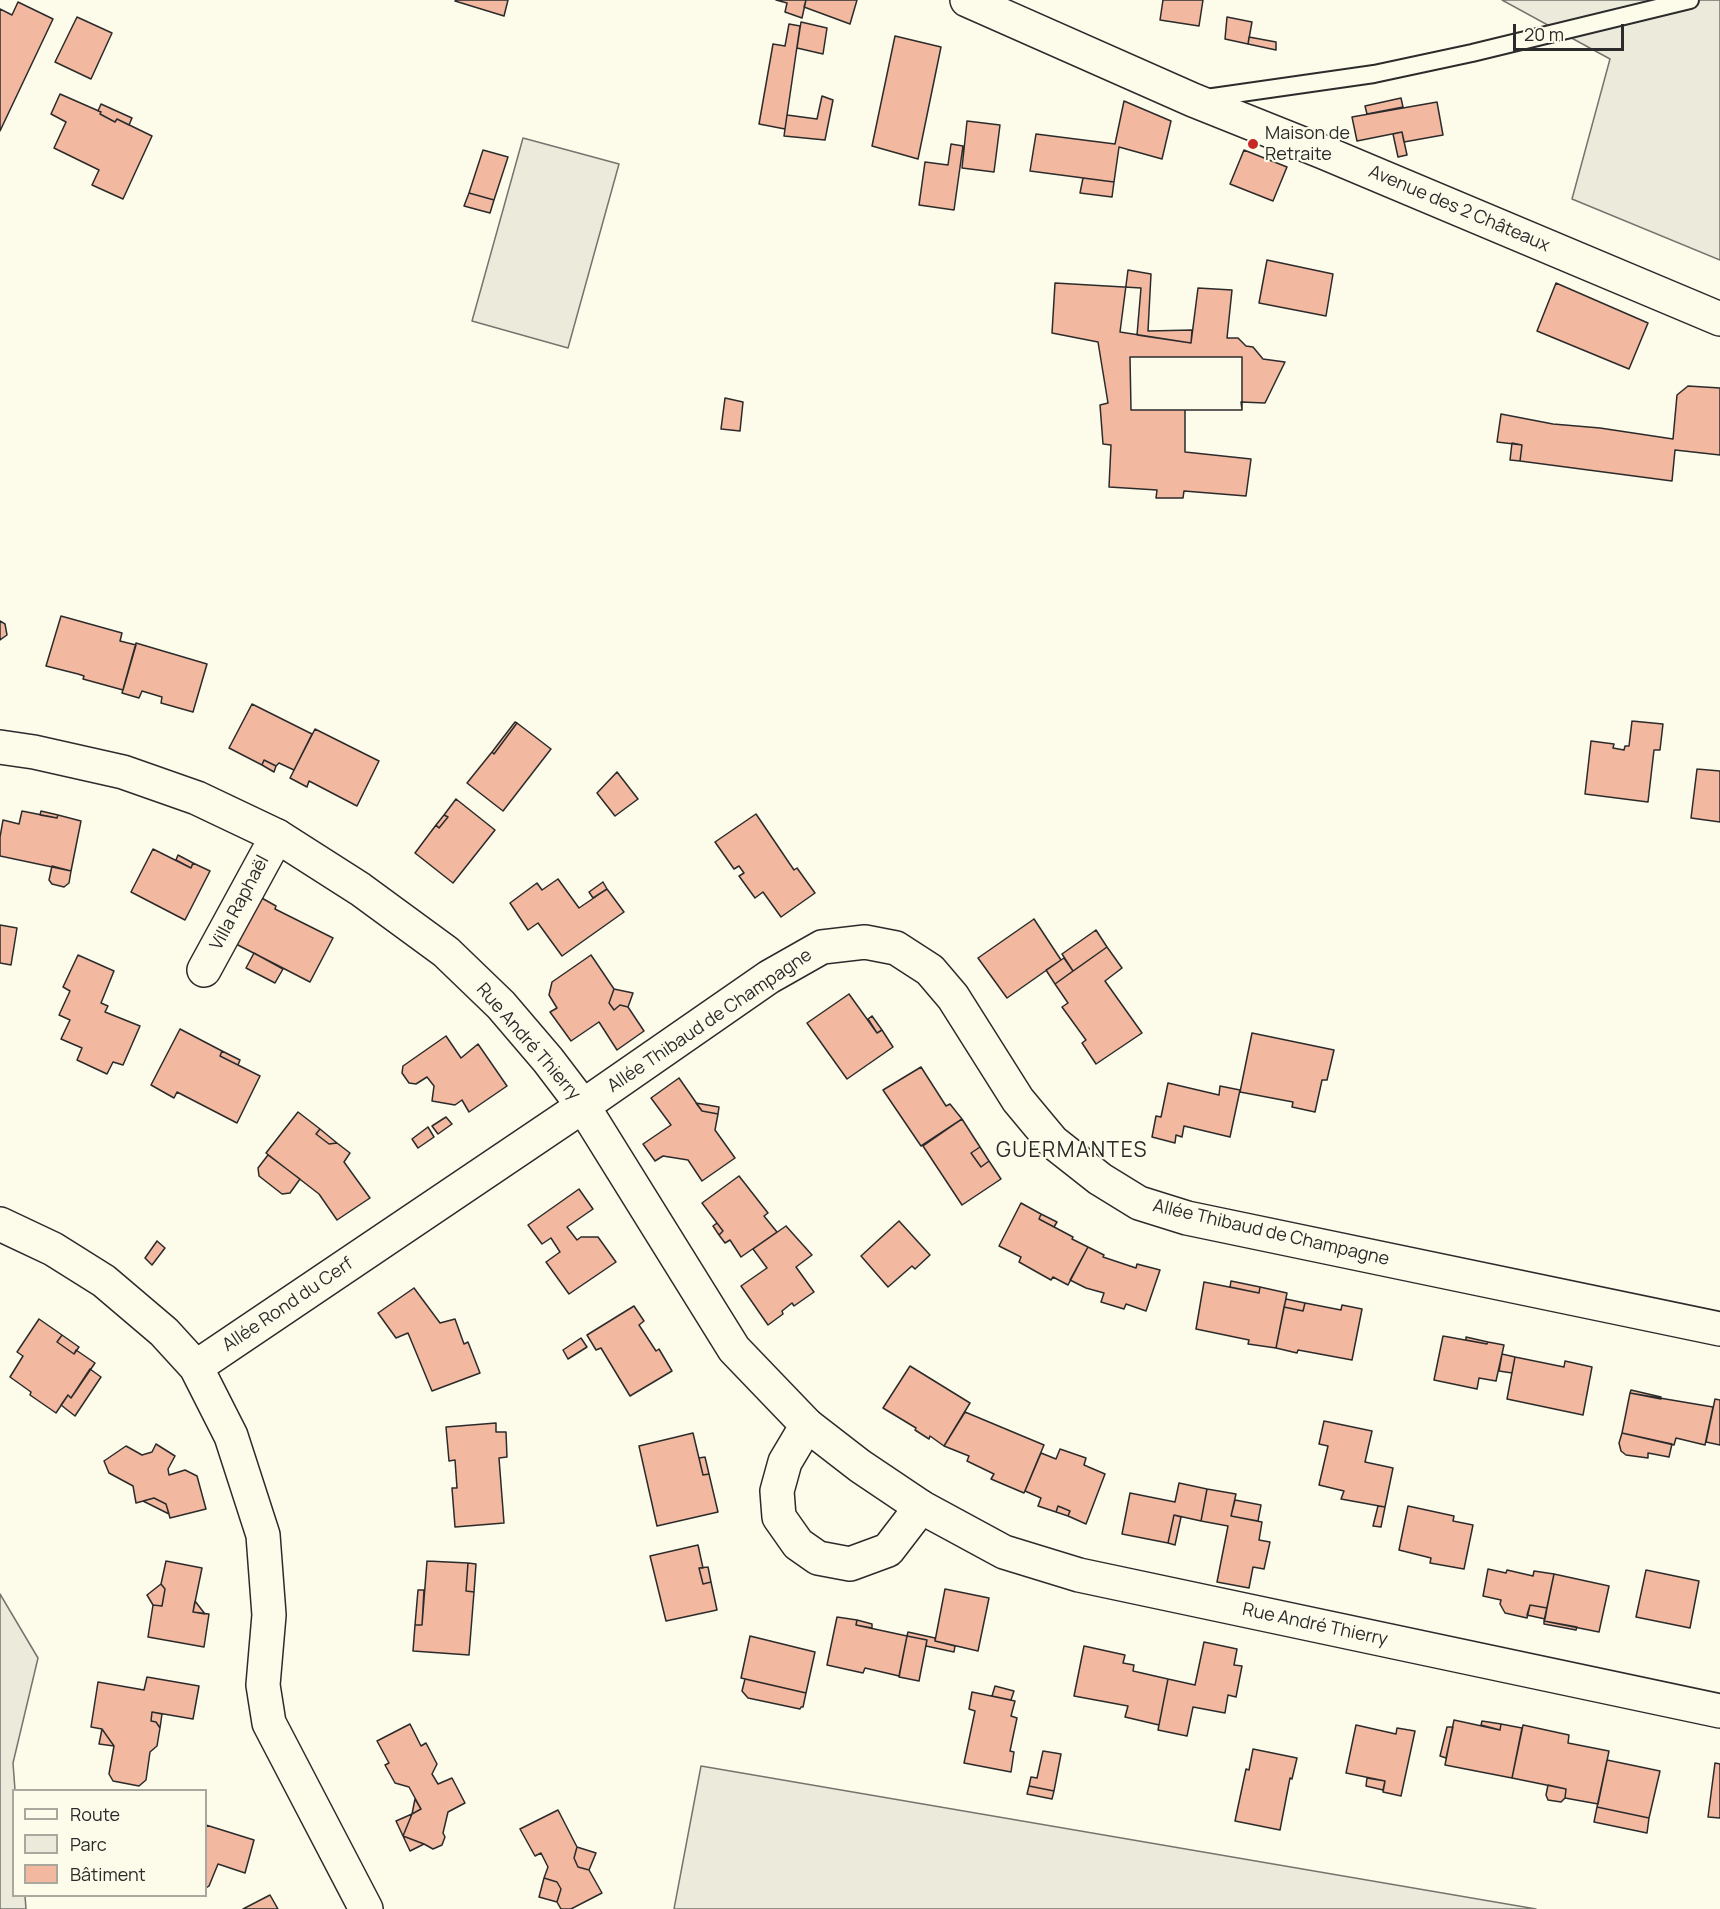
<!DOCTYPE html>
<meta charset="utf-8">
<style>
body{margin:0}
#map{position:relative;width:1720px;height:1909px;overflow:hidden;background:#fdfbea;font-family:Manrope,sans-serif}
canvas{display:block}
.legend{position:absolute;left:12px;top:1789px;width:195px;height:108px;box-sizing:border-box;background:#fdfbea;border:2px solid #a9a89e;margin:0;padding:8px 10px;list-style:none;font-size:18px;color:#2b2b2b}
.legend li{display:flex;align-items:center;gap:12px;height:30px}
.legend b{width:30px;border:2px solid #a9a89e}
.scale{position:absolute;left:1513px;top:24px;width:111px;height:27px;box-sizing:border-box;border:3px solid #2b2b2b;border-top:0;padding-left:8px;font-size:18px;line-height:21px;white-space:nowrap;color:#2b2b2b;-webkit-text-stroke:4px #fdfbea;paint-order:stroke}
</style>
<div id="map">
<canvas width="1720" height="1909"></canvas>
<ul class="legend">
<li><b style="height:8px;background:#fdfbea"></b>Route</li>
<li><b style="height:16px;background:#ecebdb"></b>Parc</li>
<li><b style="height:16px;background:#f2b8a0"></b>Bâtiment</li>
</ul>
<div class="scale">20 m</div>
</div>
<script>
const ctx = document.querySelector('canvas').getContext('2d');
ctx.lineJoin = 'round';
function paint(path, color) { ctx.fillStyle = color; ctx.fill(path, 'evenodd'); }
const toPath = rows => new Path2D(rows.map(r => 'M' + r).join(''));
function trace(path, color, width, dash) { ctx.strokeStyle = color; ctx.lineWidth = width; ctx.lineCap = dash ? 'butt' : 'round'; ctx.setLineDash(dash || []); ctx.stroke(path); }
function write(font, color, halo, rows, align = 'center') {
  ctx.font = font + ' Manrope,sans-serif'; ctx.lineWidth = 4.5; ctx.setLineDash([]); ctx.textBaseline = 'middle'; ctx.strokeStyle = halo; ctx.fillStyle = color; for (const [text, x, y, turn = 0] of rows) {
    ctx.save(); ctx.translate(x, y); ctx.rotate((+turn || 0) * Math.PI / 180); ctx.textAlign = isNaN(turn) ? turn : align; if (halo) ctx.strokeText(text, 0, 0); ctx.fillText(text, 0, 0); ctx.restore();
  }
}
const green = toPath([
 [1502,0,1720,0,1720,260,1572,199,1610,59,1502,0],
 [523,138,619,164,568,348,472,321,523,138],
 [0,1594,38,1658,13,1763,15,1790,14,1790,14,1896,25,1896,26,1909,0,1909,0,1594],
 [701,1766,1536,1909,674,1909,701,1766]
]);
paint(green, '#ecebdb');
trace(green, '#74746e', 1.5);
const building = toPath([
 [456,0,508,0,504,16,455,1,456,0],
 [776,0,806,0,802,18,785,12,787,3,776,0],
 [806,0,857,0,850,24,804,7,806,0],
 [1163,0,1203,0,1199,26,1160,20,1163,0],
 [18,2,53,19,0,131,0,9,12,15,18,2],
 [77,17,112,33,91,79,55,62,77,17],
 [1227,17,1252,22,1248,44,1225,39,1227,17],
 [801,22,827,28,823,54,797,48,801,22],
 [789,24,800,26,785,129,759,124,773,44,785,46,789,24],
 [895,36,941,47,918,159,872,146,895,36],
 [1249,37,1276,42,1276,50,1248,44,1249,37],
 [60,94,101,112,100,114,115,122,117,119,152,136,123,199,92,185,99,170,54,148,66,122,51,114,60,94],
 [822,96,833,100,825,140,784,136,787,115,817,119,822,96],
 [1401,98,1403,107,1367,114,1365,106,1401,98],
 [1124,101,1171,121,1162,159,1119,147,1114,182,1030,171,1036,134,1115,144,1124,101],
 [1437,102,1443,135,1404,142,1402,132,1357,141,1352,117,1437,102],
 [101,104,132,118,129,125,117,119,115,122,100,114,101,112,98,111,101,104],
 [967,121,1000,125,994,172,962,168,967,121],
 [1402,132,1407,155,1398,157,1393,134,1402,132],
 [951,144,963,146,954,210,919,205,925,162,948,165,951,144],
 [483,150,508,157,494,200,469,193,483,150],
 [1244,150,1287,167,1273,201,1230,184,1244,150],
 [1083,178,1114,182,1112,197,1080,193,1083,178],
 [469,193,494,200,490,213,464,206,469,193],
 [1267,260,1333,274,1326,316,1259,303,1267,260],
 [1128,270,1151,274,1148,331,1192,330,1191,343,1120,332,1128,270],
 [1055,283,1141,288,1137,335,1191,343,1198,288,1232,290,1227,338,1238,338,1246,346,1253,347,1263,359,1285,362,1265,403,1241,402,1242,410,1185,410,1185,452,1251,459,1246,496,1184,491,1183,498,1156,498,1157,490,1109,487,1111,445,1103,444,1100,405,1108,403,1098,342,1052,333,1055,283],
 [1556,283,1648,323,1629,369,1537,331,1556,283],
 [1130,357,1242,357,1242,410,1131,410,1130,357],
 [1688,386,1720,388,1720,455,1675,450,1672,481,1520,461,1522,445,1497,442,1501,414,1553,424,1600,428,1673,439,1677,395,1688,386],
 [725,398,743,402,740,431,721,429,725,398],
 [1512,443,1522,445,1520,461,1510,460,1512,443],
 [61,616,122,633,120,641,136,645,123,690,83,679,84,676,78,674,46,666,61,616],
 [0,621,5,624,7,635,0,640,0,621],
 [136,643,207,664,193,712,161,703,162,697,142,691,139,698,122,693,136,643],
 [252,704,312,734,294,770,279,763,276,766,264,760,262,765,229,748,252,704],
 [1632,721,1663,724,1660,750,1654,750,1648,802,1585,794,1591,741,1614,744,1613,748,1624,750,1625,746,1629,746,1632,721],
 [515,722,517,723,494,754,492,752,515,722],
 [517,723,551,749,503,811,467,783,492,752,494,754,517,723],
 [315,729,379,761,357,806,309,781,307,787,290,778,315,729],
 [264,760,276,766,274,772,262,765,264,760],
 [1697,769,1720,771,1720,822,1691,818,1697,769],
 [617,772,638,799,615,816,597,793,617,772],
 [456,799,495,830,453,883,415,853,436,825,439,828,448,817,444,815,456,799],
 [22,811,57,818,58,815,81,821,71,871,0,856,0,837,3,820,19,824,22,811],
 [41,811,58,815,57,818,40,815,41,811],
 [756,814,794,870,797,868,815,893,781,917,763,892,755,898,739,876,744,873,739,866,734,869,715,842,756,814],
 [444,815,448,817,439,828,436,825,444,815],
 [153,849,191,868,193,863,210,871,185,920,131,892,153,849],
 [178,855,193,863,191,868,176,860,178,855],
 [52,866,71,871,69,883,64,887,52,884,49,880,52,866],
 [558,879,579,908,607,889,624,912,562,956,538,923,528,930,510,903,537,883,542,890,558,879],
 [603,882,607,889,593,898,589,892,603,882],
 [260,897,276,906,275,909,333,938,310,982,236,944,260,897],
 [1034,919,1061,960,1007,998,978,958,1034,919],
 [0,925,17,928,11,965,0,963,0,925],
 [1096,930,1107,947,1073,971,1062,954,1096,930],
 [1107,947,1122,968,1105,981,1142,1033,1096,1064,1082,1043,1086,1040,1062,1007,1068,1003,1055,984,1107,947],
 [254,953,283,969,275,983,246,968,254,953],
 [78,955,114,971,101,1003,108,1006,105,1012,140,1026,123,1065,113,1062,107,1074,77,1060,82,1048,61,1039,70,1020,59,1015,70,991,63,987,78,955],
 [591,955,614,989,609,1003,614,1010,620,1005,628,1007,644,1031,617,1050,599,1022,571,1041,550,1012,557,1008,549,995,552,982,591,955],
 [1064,958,1073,971,1055,984,1046,970,1064,958],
 [614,989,633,993,628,1007,620,1005,614,1010,609,1003,614,989],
 [849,994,877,1033,882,1030,893,1047,847,1079,807,1023,849,994],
 [872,1016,882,1030,877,1033,868,1019,872,1016],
 [180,1029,222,1051,220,1056,260,1076,237,1123,177,1092,174,1098,151,1085,180,1029],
 [1252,1033,1334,1050,1327,1080,1322,1080,1315,1112,1292,1107,1293,1102,1240,1092,1252,1033],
 [446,1036,461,1058,478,1044,507,1086,469,1112,462,1100,455,1105,432,1101,434,1086,427,1077,416,1084,409,1083,402,1073,403,1066,446,1036],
 [222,1051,240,1060,238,1065,220,1056,222,1051],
 [921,1067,946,1106,950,1104,962,1119,921,1146,883,1090,921,1067],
 [679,1078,702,1111,718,1114,715,1130,735,1158,702,1181,688,1160,663,1156,655,1161,643,1144,671,1125,651,1098,679,1078],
 [1168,1083,1219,1095,1220,1086,1240,1090,1230,1137,1184,1126,1182,1137,1176,1135,1175,1143,1152,1137,1156,1116,1161,1117,1168,1083],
 [696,1103,719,1107,718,1114,702,1111,696,1103],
 [298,1112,320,1129,316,1134,329,1144,337,1143,350,1153,344,1162,370,1198,337,1220,319,1194,266,1153,298,1112],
 [446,1117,452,1124,438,1134,432,1126,446,1117],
 [962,1119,980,1147,971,1153,981,1167,989,1161,1001,1179,962,1205,923,1146,962,1119],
 [428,1127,434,1137,418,1148,412,1139,428,1127],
 [320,1129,337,1143,329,1144,316,1134,320,1129],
 [980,1147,989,1161,981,1167,971,1153,980,1147],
 [268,1155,300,1179,290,1193,282,1194,259,1176,258,1168,268,1155],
 [739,1176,768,1213,764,1216,777,1232,741,1257,730,1240,725,1243,719,1235,723,1231,702,1203,739,1176],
 [579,1189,593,1209,567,1227,577,1240,581,1237,598,1237,616,1262,569,1294,546,1262,560,1252,551,1238,542,1244,528,1225,579,1189],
 [1021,1203,1041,1214,1039,1219,1073,1237,1072,1239,1088,1247,1068,1285,1053,1277,1051,1280,1019,1262,1021,1257,999,1246,1021,1203],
 [1041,1214,1057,1222,1054,1227,1039,1219,1041,1214],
 [899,1221,930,1255,915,1269,912,1266,888,1287,861,1256,899,1221],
 [717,1223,723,1231,719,1235,713,1226,717,1223],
 [786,1226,812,1255,796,1267,814,1292,794,1306,792,1303,782,1311,783,1314,768,1325,741,1286,767,1268,753,1249,786,1226],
 [157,1241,165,1248,152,1265,145,1258,157,1241],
 [1088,1247,1104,1255,1103,1257,1136,1268,1137,1264,1160,1270,1146,1311,1126,1304,1124,1309,1101,1302,1104,1293,1086,1288,1070,1280,1088,1247],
 [1231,1281,1260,1287,1259,1293,1230,1287,1231,1281],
 [1204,1282,1259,1293,1260,1287,1287,1293,1276,1348,1248,1344,1249,1340,1196,1329,1204,1282],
 [414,1288,440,1323,455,1319,464,1344,468,1342,480,1373,432,1391,408,1333,396,1338,378,1313,414,1288],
 [1286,1299,1305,1303,1303,1311,1284,1307,1286,1299],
 [1305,1303,1341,1310,1342,1305,1362,1309,1352,1360,1298,1350,1297,1353,1276,1348,1284,1307,1303,1311,1305,1303],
 [634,1306,644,1321,639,1325,656,1351,659,1349,672,1371,630,1396,601,1348,596,1350,587,1335,634,1306],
 [39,1319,62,1335,57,1342,74,1354,76,1350,95,1363,71,1398,68,1395,56,1413,30,1395,31,1392,10,1377,23,1356,17,1352,39,1319],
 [62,1335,79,1347,74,1354,57,1342,62,1335],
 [1443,1336,1487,1344,1488,1342,1504,1345,1496,1381,1479,1378,1477,1389,1434,1380,1443,1336],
 [1466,1337,1488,1342,1487,1344,1466,1340,1466,1337],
 [581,1338,587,1347,568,1359,563,1350,581,1338],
 [1502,1354,1515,1357,1512,1373,1499,1371,1502,1354],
 [1515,1357,1564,1367,1565,1361,1592,1367,1583,1415,1507,1399,1515,1357],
 [910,1366,970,1403,944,1446,930,1436,929,1439,915,1430,916,1428,883,1408,910,1366],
 [90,1369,101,1377,75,1416,61,1405,68,1395,71,1398,90,1369],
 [1631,1390,1661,1397,1661,1399,1630,1393,1631,1390],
 [1630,1393,1713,1407,1705,1445,1676,1438,1674,1445,1622,1433,1630,1393],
 [1715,1399,1720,1400,1720,1445,1706,1442,1715,1399],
 [965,1412,1044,1445,1024,1493,991,1479,994,1474,967,1461,969,1456,944,1446,965,1412],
 [1324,1421,1372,1431,1365,1462,1393,1468,1385,1507,1341,1499,1344,1491,1319,1485,1328,1446,1319,1444,1324,1421],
 [496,1423,496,1432,506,1432,507,1457,499,1458,504,1523,455,1527,452,1488,457,1488,455,1460,449,1461,446,1427,496,1423],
 [693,1433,703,1475,709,1474,718,1512,657,1526,639,1446,693,1433],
 [1622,1433,1672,1444,1669,1457,1648,1453,1648,1458,1626,1455,1621,1451,1619,1443,1622,1433],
 [156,1444,175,1456,168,1469,169,1475,185,1470,197,1476,206,1509,170,1518,166,1504,154,1498,136,1503,133,1486,109,1473,104,1461,126,1446,142,1455,152,1452,156,1444],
 [1060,1449,1086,1458,1084,1465,1105,1474,1086,1524,1068,1516,1070,1511,1058,1506,1056,1512,1038,1506,1041,1498,1025,1491,1041,1453,1056,1459,1060,1449],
 [705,1457,709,1474,703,1475,699,1458,705,1457],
 [1179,1483,1207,1489,1201,1521,1174,1515,1168,1543,1122,1534,1130,1493,1175,1502,1179,1483],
 [1207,1489,1236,1494,1231,1516,1262,1522,1259,1540,1270,1542,1264,1569,1253,1567,1249,1588,1217,1582,1228,1526,1201,1521,1207,1489],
 [154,1498,166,1504,169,1514,143,1501,154,1498],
 [1235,1500,1261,1505,1258,1521,1231,1516,1235,1500],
 [1058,1506,1070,1511,1068,1516,1056,1512,1058,1506],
 [1378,1506,1385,1507,1381,1527,1373,1526,1378,1506],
 [1408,1506,1454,1516,1453,1521,1473,1525,1464,1569,1430,1563,1431,1558,1399,1550,1408,1506],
 [1174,1515,1181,1517,1175,1545,1168,1543,1174,1515],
 [698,1545,703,1568,699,1568,703,1584,711,1582,717,1610,666,1621,650,1556,698,1545],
 [166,1561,202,1568,193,1612,209,1614,204,1647,148,1637,153,1605,162,1606,165,1589,161,1584,166,1561],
 [427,1561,468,1563,466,1591,474,1592,469,1655,413,1651,415,1625,422,1625,427,1561],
 [468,1563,476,1564,474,1592,466,1591,468,1563],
 [708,1567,711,1582,703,1584,699,1568,708,1567],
 [1488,1569,1506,1573,1507,1570,1533,1576,1534,1571,1554,1574,1547,1608,1530,1605,1527,1618,1505,1613,1500,1604,1501,1600,1483,1596,1488,1569],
 [1646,1570,1699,1581,1690,1628,1636,1617,1646,1570],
 [1554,1574,1609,1586,1599,1632,1544,1621,1554,1574],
 [161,1584,165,1589,162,1606,153,1605,147,1595,161,1584],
 [945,1589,989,1598,978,1651,935,1641,945,1589],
 [418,1590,424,1590,422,1625,415,1625,418,1590],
 [195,1601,205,1614,193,1612,195,1601],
 [1530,1605,1547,1608,1545,1619,1527,1615,1530,1605],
 [837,1617,857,1620,856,1625,907,1636,899,1676,865,1668,863,1673,827,1665,837,1617],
 [857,1620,872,1624,872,1628,856,1625,857,1620],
 [1544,1621,1577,1627,1576,1630,1544,1624,1544,1621],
 [908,1632,935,1638,935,1641,955,1646,954,1652,926,1646,927,1640,907,1636,908,1632],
 [750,1636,815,1652,806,1693,741,1678,750,1636],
 [907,1636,927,1640,919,1681,899,1677,907,1636],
 [1204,1642,1237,1649,1234,1665,1242,1666,1236,1697,1228,1695,1225,1713,1193,1707,1187,1736,1158,1730,1168,1679,1195,1685,1204,1642],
 [1084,1646,1125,1655,1123,1663,1134,1665,1133,1671,1168,1679,1159,1725,1125,1717,1128,1706,1074,1696,1084,1646],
 [147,1677,199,1686,193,1719,152,1712,151,1721,156,1722,160,1728,157,1746,150,1752,146,1780,139,1786,113,1781,109,1774,114,1746,102,1729,91,1727,98,1682,144,1690,147,1677],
 [745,1679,806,1693,803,1707,801,1707,800,1709,748,1698,742,1691,745,1679],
 [995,1686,1014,1691,1011,1700,992,1696,995,1686],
 [972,1692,1015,1701,1011,1716,1017,1718,1010,1751,1014,1752,1011,1772,964,1763,975,1711,969,1709,972,1692],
 [152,1712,162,1714,160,1728,156,1722,151,1721,152,1712],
 [1454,1720,1500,1730,1501,1724,1522,1728,1512,1778,1445,1765,1454,1720],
 [1482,1721,1501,1724,1500,1730,1481,1725,1482,1721],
 [410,1724,421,1746,426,1743,437,1764,432,1774,438,1784,452,1778,465,1803,448,1812,443,1833,445,1837,442,1845,433,1849,424,1844,403,1836,412,1814,421,1809,409,1787,395,1783,385,1765,389,1763,377,1741,410,1724],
 [1356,1725,1396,1734,1397,1728,1415,1731,1401,1796,1383,1792,1385,1781,1346,1773,1356,1725],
 [1523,1725,1569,1735,1568,1743,1609,1751,1598,1804,1565,1798,1566,1789,1512,1778,1523,1725],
 [1447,1727,1453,1727,1446,1758,1440,1756,1447,1727],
 [102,1729,114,1746,99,1744,102,1729],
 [1253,1749,1297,1758,1292,1779,1290,1778,1280,1830,1235,1821,1246,1769,1249,1770,1253,1749],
 [1043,1751,1061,1754,1054,1791,1029,1786,1031,1777,1037,1778,1043,1751],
 [1607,1760,1660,1771,1649,1818,1597,1807,1607,1760],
 [1715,1763,1720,1764,1720,1818,1708,1817,1715,1763],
 [1367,1778,1385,1781,1383,1790,1366,1786,1367,1778],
 [1548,1785,1566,1789,1565,1798,1561,1802,1548,1800,1546,1795,1548,1785],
 [1029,1786,1054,1791,1052,1799,1027,1794,1029,1786],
 [415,1799,421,1809,412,1814,415,1799],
 [1597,1807,1649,1818,1647,1833,1594,1822,1597,1807],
 [558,1810,577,1847,574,1858,578,1867,589,1870,602,1893,571,1909,561,1909,557,1902,561,1889,557,1882,544,1878,548,1867,541,1853,535,1856,520,1829,558,1810],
 [412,1814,403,1836,396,1821,412,1814],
 [206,1825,254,1840,245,1873,218,1864,209,1886,206,1888,206,1825],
 [403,1836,424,1844,410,1851,403,1836],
 [577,1847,596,1853,589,1870,578,1867,574,1858,577,1847],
 [544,1878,557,1882,561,1889,557,1902,539,1897,544,1878],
 [270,1895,278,1909,243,1909,270,1895]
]);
paint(building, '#f2b8a0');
trace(building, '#2b2b2b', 1.5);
const lane = toPath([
 [1206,98,1374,74,1472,53,1690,0]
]);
const street = toPath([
 [204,970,277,836],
 [0,1224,53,1249,104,1281,164,1332,196,1367,583,1106,769,977,822,947,865,942,896,948,930,970,953,997,1018,1100,1053,1142,1100,1179,1139,1203,1187,1218,1720,1329],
 [196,1367,231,1436,263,1535,269,1615,263,1685,269,1723,366,1909],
 [807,1425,785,1462,777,1491,779,1517,798,1544,818,1558,850,1564,888,1550,921,1507]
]);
const secondary = toPath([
 [967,0,1193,100,1323,152,1720,319],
 [0,747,34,752,123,772,197,798,277,836,360,889,446,952,501,1005,548,1060,583,1106,734,1349,807,1425,860,1466,921,1507,1004,1552,1079,1575,1720,1711]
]);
trace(lane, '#2b2b2b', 20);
trace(street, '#2b2b2b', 36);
trace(secondary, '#2b2b2b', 36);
trace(lane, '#fdfbea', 16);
trace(street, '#fdfbea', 33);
trace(secondary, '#fdfbea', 33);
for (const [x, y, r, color] of [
 [1253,144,6,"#c62828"]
]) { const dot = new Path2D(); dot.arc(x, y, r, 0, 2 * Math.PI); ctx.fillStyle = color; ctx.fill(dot); trace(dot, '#fdfbea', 2); }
write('18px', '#2b2b2b', '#fdfbea', [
 ["Maison de",1265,134],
 ["Retraite",1265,155]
], 'left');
write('18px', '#2b2b2b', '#fdfbea', [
 ["Avenue des 2 Châteaux",1459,209,23],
 ["Villa Raphaël",240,903,-62],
 ["Allée Thibaud de Champagne",710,1021,-34],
 ["Rue André Thierry",528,1042,49],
 ["Allée Thibaud de Champagne",1271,1233,13],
 ["Allée Rond du Cerf",288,1305,-34],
 ["Rue André Thierry",1315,1625,12]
]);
ctx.letterSpacing = '1.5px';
write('21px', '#2b2b2b', '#fdfbea', [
 ["GUERMANTES",1072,1151]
]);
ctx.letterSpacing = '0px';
</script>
